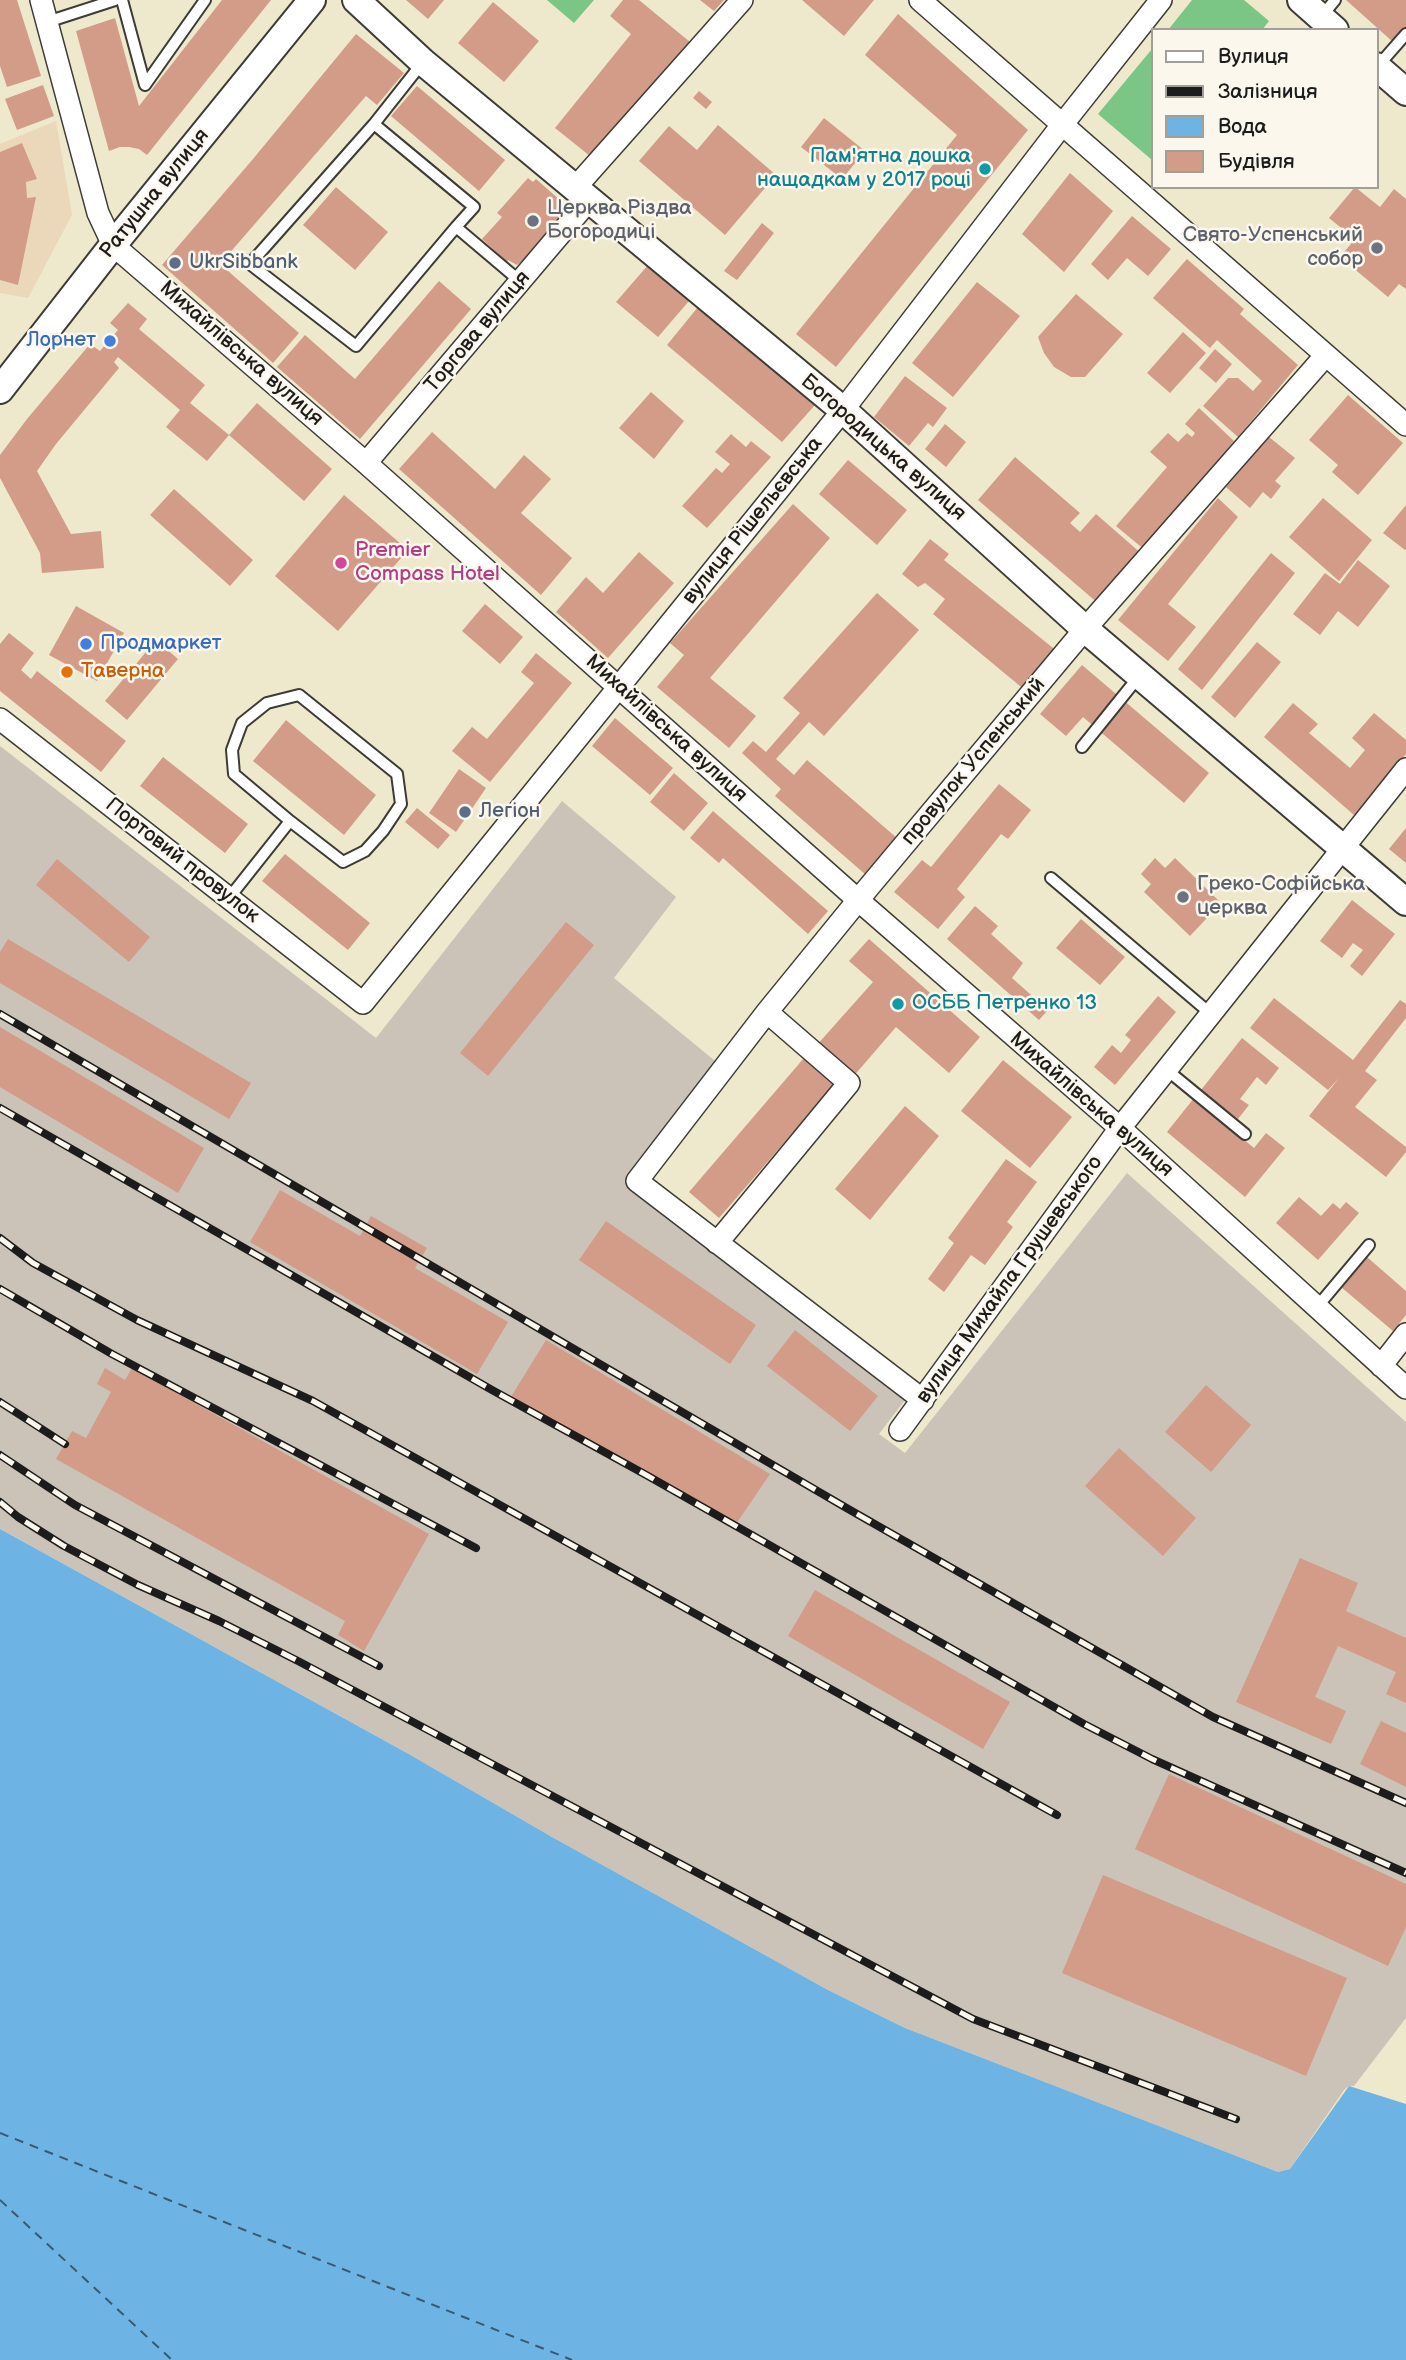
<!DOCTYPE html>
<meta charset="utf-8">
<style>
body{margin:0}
#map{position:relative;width:1406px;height:2360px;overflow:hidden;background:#eee8cc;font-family:"Balsamiq Sans",sans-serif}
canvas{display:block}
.legend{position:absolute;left:1151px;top:28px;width:228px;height:161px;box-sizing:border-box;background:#fbf7ec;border:2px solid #a29f99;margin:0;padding:9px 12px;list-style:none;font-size:21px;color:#1c1c1c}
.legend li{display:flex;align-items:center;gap:14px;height:35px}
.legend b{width:35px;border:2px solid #a29f99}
</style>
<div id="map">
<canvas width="1406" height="2360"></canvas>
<ul class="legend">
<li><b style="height:9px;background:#fff"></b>Вулиця</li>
<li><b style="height:9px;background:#1c1c1c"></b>Залізниця</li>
<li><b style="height:19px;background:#6db3e4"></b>Вода</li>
<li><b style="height:19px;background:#d29c89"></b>Будівля</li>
</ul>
</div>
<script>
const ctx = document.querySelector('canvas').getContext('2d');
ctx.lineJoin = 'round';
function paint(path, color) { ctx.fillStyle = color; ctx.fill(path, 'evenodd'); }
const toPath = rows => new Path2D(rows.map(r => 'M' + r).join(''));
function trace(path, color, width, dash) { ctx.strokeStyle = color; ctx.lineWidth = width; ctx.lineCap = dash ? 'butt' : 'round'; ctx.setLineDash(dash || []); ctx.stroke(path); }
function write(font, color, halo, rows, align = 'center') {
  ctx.font = font + ' "Balsamiq Sans",sans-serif'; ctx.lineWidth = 5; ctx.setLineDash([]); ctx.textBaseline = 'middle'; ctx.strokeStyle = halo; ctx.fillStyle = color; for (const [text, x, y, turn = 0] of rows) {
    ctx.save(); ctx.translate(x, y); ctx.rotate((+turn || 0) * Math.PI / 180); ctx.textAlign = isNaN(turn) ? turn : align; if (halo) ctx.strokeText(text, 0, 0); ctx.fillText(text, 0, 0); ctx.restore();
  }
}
paint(toPath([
 [56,121,72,215,28,298,0,293,0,144]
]), '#ebd8ba');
paint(toPath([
 [0,746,376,1038,562,801,676,897,614,978,720,1065,627,1180,905,1400,879,1434,905,1453,1127,1173,1406,1422,1406,2018,1354,2086,1349,2086,1344,2090,1290,2169,1278,2172,905,2028,828,1990,552,1837,407,1753,0,1529]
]), '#cbc3b8');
paint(toPath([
 [547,0,594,0,574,23],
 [1192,0,1244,0,1269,21,1262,30,1168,30],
 [1152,49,1152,160,1098,114]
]), '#7bc684');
paint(toPath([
 [0,1529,407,1753,552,1837,828,1990,905,2028,1278,2172,1290,2169,1349,2086,1406,2104,1406,2360,0,2360]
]), '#6db3e4');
trace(toPath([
 [0,2133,572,2360],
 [0,2200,172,2360]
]), '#3c586c', 2, [9, 7]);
paint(toPath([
 [0,0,17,0,41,76,7,87,0,66],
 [222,0,271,0,147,155,139,149,129,147,120,147,109,151,76,31,115,18,139,106],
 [406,0,444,0,428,19],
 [623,0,639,0,690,42,595,160,555,128,631,34,610,16],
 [700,0,724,0,714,11],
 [802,0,874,0,844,36],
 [1346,0,1406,0,1406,27,1393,42],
 [493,2,539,41,504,82,458,43],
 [898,14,1028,130,836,367,796,334,957,135,865,55],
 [356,34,404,73,377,105,366,96,220,264,299,333,273,363,162,265,253,159],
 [43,85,54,116,17,130,5,99],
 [417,86,505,160,479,191,391,116],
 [699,91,712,102,706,109,693,98],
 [824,118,865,151,842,179,801,147],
 [718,125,776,175,725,235,639,161,669,126,697,150],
 [22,143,37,179,26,182,27,198,36,197,18,285,0,280,0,152],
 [1070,173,1113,211,1064,272,1022,234],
 [528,178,533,182,536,179,561,201,558,205,568,214,526,258,517,265,508,260,507,262,482,239,502,217,497,213],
 [336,187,388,232,355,270,303,225],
 [1355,187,1380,207,1394,189,1406,199,1406,289,1399,284,1388,297,1340,257,1355,239,1329,218],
 [1132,216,1171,249,1148,276,1127,258,1108,280,1091,264],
 [762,223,774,233,737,280,724,271],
 [1187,259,1244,309,1240,314,1298,365,1238,437,1203,406,1228,378,1238,378,1253,391,1262,381,1217,340,1210,348,1153,298],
 [648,265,689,301,658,337,616,302],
 [439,281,471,309,360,439,277,367,305,335,355,379],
 [977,282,1020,316,953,397,912,363],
 [1076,294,1123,334,1085,377,1071,377,1054,367,1044,353,1038,337],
 [128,303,147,319,139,329,205,385,190,403,229,435,257,403,332,469,304,501,229,435,207,461,166,427,180,410,118,357,114,362,119,368,56,444,37,471,71,534,101,531,104,568,42,573,40,553,0,478,0,455,27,419,90,344,100,351,118,330,110,323],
 [698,307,815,405,782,442,667,345],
 [1183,332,1206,353,1170,393,1147,373],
 [1215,349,1232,364,1216,383,1199,368],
 [905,376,947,408,933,427,928,423,909,446,874,417],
 [651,392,684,421,654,459,619,428],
 [1348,395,1403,443,1358,495,1332,472,1338,465,1309,440],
 [1199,408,1234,441,1146,551,1116,526,1167,467,1150,452,1168,433,1178,442,1187,433,1192,437,1195,433,1185,424],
 [945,424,966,442,946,467,925,449],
 [432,432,495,489,524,455,551,479,521,513,572,558,541,595,399,469],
 [731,434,746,447,751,441,771,457,707,528,682,506,716,468,722,473,730,464,715,452],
 [1269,437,1295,458,1275,481,1281,486,1271,499,1263,492,1250,508,1226,487],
 [1015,457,1080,513,1070,523,1080,532,1096,514,1143,555,1100,605,978,500],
 [848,460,907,510,877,545,819,494],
 [174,489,253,560,230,586,150,515],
 [344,495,408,550,338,631,275,576],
 [1218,498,1238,517,1168,604,1196,627,1168,661,1118,620],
 [1323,498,1372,540,1339,581,1289,537],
 [793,504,830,538,710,678,756,716,729,748,657,687,684,655,670,643],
 [1406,505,1406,549,1405,550,1383,533],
 [930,539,949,554,944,560,1058,652,1026,691,933,614,945,599,925,583,918,587,902,574],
 [639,552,674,583,608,658,556,612,586,577,603,593],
 [1271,553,1295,573,1202,690,1178,669],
 [1358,560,1390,586,1358,627,1338,611,1320,635,1293,614,1325,573,1340,584],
 [877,593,919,630,824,736,809,722,776,759,794,775,807,760,898,839,866,875,775,796,781,789,742,753,753,741,766,752,800,713,783,698],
 [485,604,523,637,500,664,462,631],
 [76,606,124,633,97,681,49,655],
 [9,633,34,653,21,670,31,679,37,671,126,741,101,772,0,691,0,644],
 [156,640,178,659,127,720,105,701],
 [1257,642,1281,662,1235,718,1211,697],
 [536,653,572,683,490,782,452,751,472,727,487,739,534,683,521,672],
 [1082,665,1209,773,1184,803,1083,717,1066,736,1040,714],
 [1293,703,1318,724,1309,733,1350,768,1365,750,1352,738,1374,713,1406,740,1406,754,1354,815,1264,737],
 [615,718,673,768,650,795,592,746],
 [286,720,376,795,344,835,253,761],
 [163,757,248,824,225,853,140,786],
 [459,769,486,788,456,832,429,813],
 [674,773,708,803,684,831,650,802],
 [999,784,1031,810,1008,839,1001,834,957,889,965,897,938,929,894,892,922,860,931,867],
 [417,808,450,835,438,849,405,822],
 [713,811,828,911,808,934,723,858,719,863,690,838],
 [1406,828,1406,863,1389,849],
 [285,854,370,923,348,950,262,881],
 [1155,858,1165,868,1175,858,1221,903,1190,936,1144,892,1151,884,1141,874],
 [57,859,150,937,129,962,36,885],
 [1352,900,1395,934,1362,976,1350,966,1363,950,1353,943,1342,958,1320,941],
 [975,906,998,926,991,934,1023,963,1012,978,1048,1010,1039,1020,947,939],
 [1081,919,1125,957,1100,985,1056,948],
 [566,922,594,945,488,1076,460,1053],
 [8,939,251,1083,229,1119,0,983,0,952],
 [869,939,980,1037,949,1073,896,1027,852,1078,816,1046,873,982,849,961],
 [1158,996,1176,1012,1115,1085,1094,1067,1112,1045,1121,1053,1131,1040,1125,1035],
 [1274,998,1353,1060,1400,1000,1406,1004,1406,1018,1365,1071,1377,1080,1355,1107,1406,1147,1406,1152,1386,1177,1309,1116,1339,1078,1328,1090,1250,1028],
 [0,1027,204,1148,178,1193,0,1087],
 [1242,1038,1279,1068,1266,1085,1257,1077,1240,1099,1249,1105,1238,1119,1201,1090],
 [804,1058,834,1085,719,1218,689,1192],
 [1003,1060,1072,1117,1030,1168,961,1111],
 [1194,1098,1254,1148,1266,1133,1285,1148,1245,1197,1167,1132],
 [905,1106,939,1136,870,1220,835,1189],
 [1006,1159,1037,1182,1007,1222,1013,1227,985,1265,971,1255,944,1292,928,1279,954,1243,948,1238],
 [280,1190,360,1236,371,1216,427,1248,415,1268,508,1322,477,1374,250,1242],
 [1299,1197,1321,1216,1333,1203,1340,1209,1346,1202,1359,1213,1318,1260,1276,1223],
 [606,1221,756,1325,730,1364,579,1260],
 [1367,1257,1406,1291,1406,1315,1393,1331,1341,1287],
 [795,1330,878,1396,850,1431,767,1366],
 [546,1340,770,1474,734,1527,509,1400],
 [105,1368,125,1380,132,1368,429,1534,364,1651,338,1635,345,1621,56,1459,72,1431,86,1438,111,1392,97,1384],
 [1206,1385,1251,1425,1211,1472,1165,1432],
 [1119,1448,1196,1518,1163,1556,1085,1486],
 [1300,1558,1358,1583,1346,1611,1406,1638,1406,1703,1386,1694,1396,1672,1338,1646,1315,1697,1346,1711,1331,1744,1236,1702],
 [815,1590,1010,1702,983,1749,788,1636],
 [1381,1721,1406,1733,1406,1787,1360,1764],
 [1169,1774,1406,1884,1406,1927,1388,1966,1135,1849],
 [1103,1875,1347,1978,1306,2076,1062,1973]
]), '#d29c89');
const service = toPath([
 [122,0,145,85,205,0],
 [1321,17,1335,0],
 [47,22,115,0],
 [423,62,374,124,474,207,456,227],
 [1377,67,1406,34],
 [374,124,250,264,356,346,456,227,521,282],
 [1082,747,1140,675],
 [1051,878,1211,1014],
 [229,898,290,821,343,862,365,851,383,831,401,804,397,774,299,695,267,703,242,723,232,750,234,774,290,821],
 [1167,1070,1245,1134],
 [1317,1307,1369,1245]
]);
const minor = toPath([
 [41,0,98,213,113,245,366,463,858,900,1120,1128,1406,1388],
 [920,0,1406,425],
 [575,188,742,0],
 [366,463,589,200],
 [0,719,363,1003,843,410,1062,125,1161,0],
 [717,1243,849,1083,767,1012],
 [1381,1366,1406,1334],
 [923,1400,637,1181,767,1012,868,888,1085,629,1326,355],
 [900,1430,1120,1128,1406,769]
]);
const tertiary = toPath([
 [356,0,423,62,843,410,1085,629,1406,902],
 [1301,0,1335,30],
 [1376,66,1406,92],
 [0,390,113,245,312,0]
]);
trace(service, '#3c3b36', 14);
trace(minor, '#3c3b36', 24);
trace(tertiary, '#3c3b36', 30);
trace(service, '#fff', 10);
trace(minor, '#fff', 21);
trace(tertiary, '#fff', 26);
const rail = toPath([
 [0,1014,850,1510,1213,1717,1406,1803],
 [0,1108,492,1390,648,1476,1084,1724,1152,1759,1406,1873],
 [0,1238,33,1263,137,1320,313,1401,1057,1815],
 [0,1289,112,1354,476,1548],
 [0,1402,65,1444],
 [0,1455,75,1505,379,1666],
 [0,1502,18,1517,64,1546,138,1585,219,1621,298,1661,973,2019,1236,2119]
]);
trace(rail, '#1c1c1c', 8);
trace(rail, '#fbf7ec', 5, [16]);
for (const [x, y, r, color] of [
 [985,169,7,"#0f9aa8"],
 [533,221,7,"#6b7280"],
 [1377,248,7,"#6b7280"],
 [175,263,7,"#5c6f8a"],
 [110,341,7,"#3f7fe0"],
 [341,563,7,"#d1479c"],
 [86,644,7,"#3f7fe0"],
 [67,672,7,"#e8710a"],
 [465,812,7,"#5c6f8a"],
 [1183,897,7,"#6b7280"],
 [898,1004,7,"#0f9aa8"]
]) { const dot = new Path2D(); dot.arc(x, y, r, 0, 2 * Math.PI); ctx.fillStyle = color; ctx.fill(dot); trace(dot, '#fbf7ec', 2.5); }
write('21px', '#0d838f', '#fbf7ec', [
 ["Пам'ятна дошка",971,157],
 ["нащадкам у 2017 році",971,181],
 ["ОСББ Петренко 13",912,1004,"left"]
], 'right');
write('21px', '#1c1c1c', '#fbf7ec', [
 ["Ратушна вулиця",155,194,-51],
 ["Торгова вулиця",478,332,-50],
 ["Михайлівська вулиця",241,354,41],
 ["Богородицька вулиця",883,448,41],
 ["вулиця Рішельєвська",753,521,-51],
 ["Михайлівська вулиця",666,729,42],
 ["провулок Успенський",974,762,-50],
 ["Портовий провулок",182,861,38],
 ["Михайлівська вулиця",1091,1105,41],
 ["вулиця Михайла Грушевського",1010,1280,-54]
]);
write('21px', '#5b616d', '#fbf7ec', [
 ["Церква Різдва",547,209],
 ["Богородиці",547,233],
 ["Свято-Успенський",1363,236,"right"],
 ["собор",1363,260,"right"],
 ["Греко-Софійська",1197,885],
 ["церква",1197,909]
], 'left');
write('21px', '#4e5e75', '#fbf7ec', [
 ["UkrSibbank",189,263],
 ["Легіон",479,812]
], 'left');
write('21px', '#366cbe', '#fbf7ec', [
 ["Лорнет",96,341],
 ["Продмаркет",100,644,"left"]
], 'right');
write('21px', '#b23c85', '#fbf7ec', [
 ["Premier",355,551],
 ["Compass Hotel",355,575]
], 'left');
write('21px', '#c56008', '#fbf7ec', [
 ["Таверна",81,672]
], 'left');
</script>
